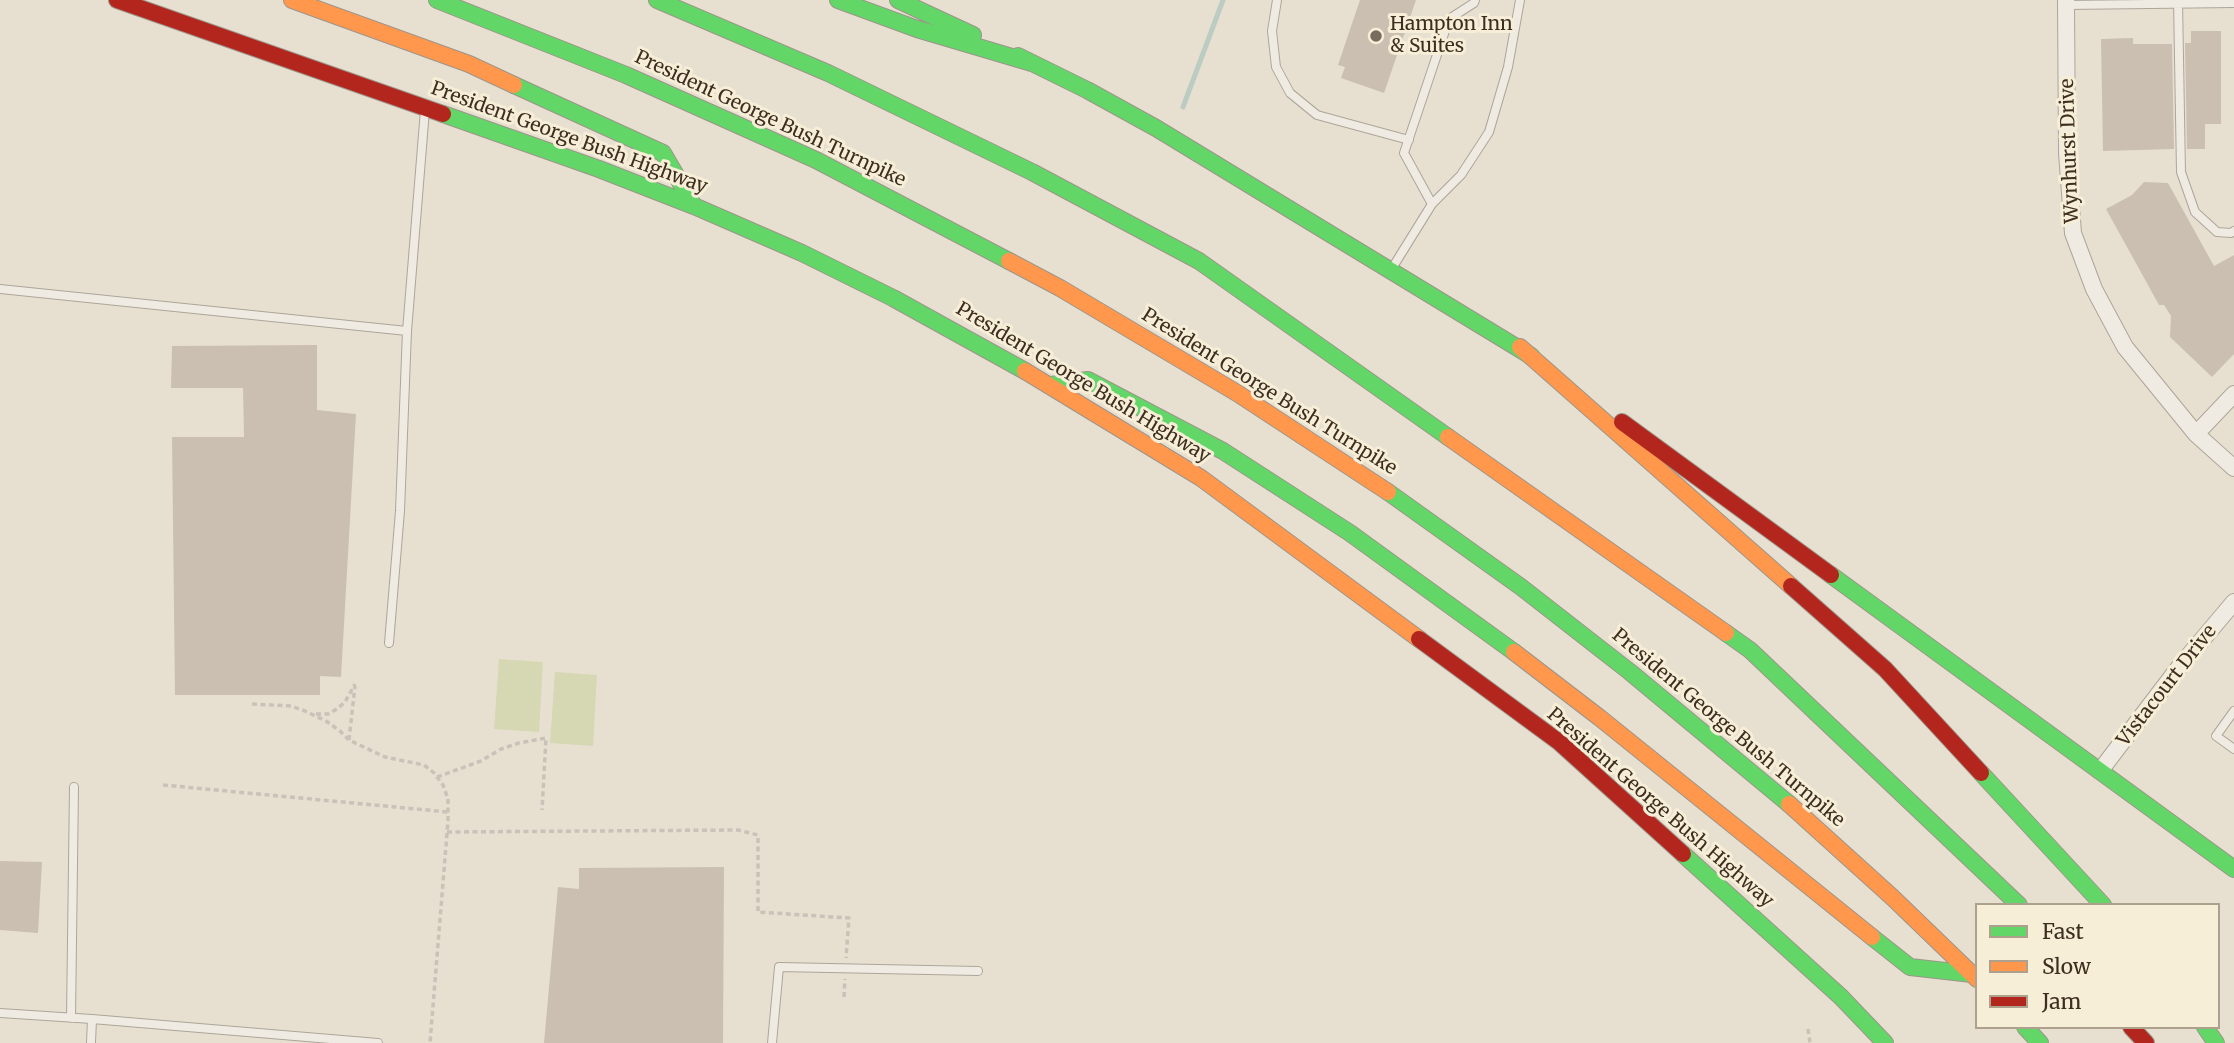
<!DOCTYPE html>
<style>
body{margin:0}
#map{position:relative;width:2234px;height:1043px;overflow:hidden;background:#e7e0d1;font-family:Merriweather,serif}
canvas{display:block}
.legend{position:absolute;left:1975px;top:903px;width:245px;height:126px;box-sizing:border-box;background:#f7eed8;border:2px solid #ada18e;margin:0;padding:9px 12px;list-style:none;font-size:21px;color:#3d2e20}
.legend li{display:flex;align-items:center;gap:14px;height:35px}
.legend b{width:35px;border:2px solid #ada18e}
</style>
<div id="map">
<canvas width="2234" height="1043"></canvas>
<ul class="legend">
<li><b style="height:9px;background:#63d668"></b>Fast</li>
<li><b style="height:9px;background:#ff974d"></b>Slow</li>
<li><b style="height:9px;background:#b3261e"></b>Jam</li>
</ul>
</div>
<script>
const ctx = document.querySelector('canvas').getContext('2d');
ctx.lineJoin = 'round';
function paint(path, color) { ctx.fillStyle = color; ctx.fill(path, 'evenodd'); }
const toPath = rows => new Path2D(rows.map(r => 'M' + r).join(''));
function trace(path, color, width, dash) { ctx.strokeStyle = color; ctx.lineWidth = width; ctx.lineCap = dash ? 'butt' : 'round'; ctx.setLineDash(dash || []); ctx.stroke(path); }
function write(font, color, halo, rows, align = 'center') {
  ctx.font = font + ' Merriweather,serif'; ctx.lineWidth = 6; ctx.setLineDash([]); ctx.textBaseline = 'middle'; ctx.strokeStyle = halo; ctx.fillStyle = color; for (const [text, x, y, turn = 0] of rows) {
    ctx.save(); ctx.translate(x, y); ctx.rotate((+turn || 0) * Math.PI / 180); ctx.textAlign = isNaN(turn) ? turn : align; if (halo) ctx.strokeText(text, 0, 0); ctx.fillText(text, 0, 0); ctx.restore();
  }
}
paint(toPath([
 [499,659,543,662,539,732,494,729],
 [555,672,597,675,593,746,550,743]
]), '#d6d7b3');
trace(toPath([
 [1183,107,1223,0]
]), '#bcccc2', 5);
paint(toPath([
 [1360,0,1416,0,1384,93,1341,78,1345,67,1338,65],
 [2191,31,2221,31,2221,124,2205,124,2205,149,2187,149,2185,43,2191,43],
 [2133,38,2133,44,2172,44,2174,149,2103,151,2101,39],
 [2144,182,2168,183,2214,266,2234,255,2234,354,2212,377,2170,337,2171,316,2164,305,2159,305,2106,209,2132,195],
 [317,345,317,410,356,414,341,677,320,676,320,695,175,695,172,437,244,437,243,388,171,388,172,346],
 [0,861,42,862,38,933,0,930],
 [724,867,723,1043,544,1043,558,887,579,889,579,868]
]), '#cbbfb2');
const lane = toPath([
 [1277,0,1272,31,1276,67,1290,93,1317,115,1409,140],
 [2178,0,2181,172,2195,212,2217,232,2231,233,2234,231],
 [2066,5,2234,3],
 [1432,204,1461,175,1489,132,1508,67,1520,0],
 [1391,270,1432,204,1404,153,1449,19,1474,3,1475,0],
 [0,289,407,331,425,110],
 [389,643,400,511,407,331],
 [2234,711,2216,736,2234,749],
 [0,1013,92,1019,91,1043],
 [71,1018,74,787],
 [92,1019,378,1043],
 [772,1043,779,967,978,971]
]);
const street = toPath([
 [2066,0,2067,153,2073,233,2094,289,2125,347,2196,434,2234,468],
 [2196,434,2234,394],
 [2100,771,2180,666,2234,602]
]);
const fast = toPath([
 [437,0,626,75,816,160,1009,261],
 [657,0,828,73,1032,172,1199,261,1448,437],
 [838,0,917,29,1032,63],
 [898,0,973,35],
 [1018,56,1087,90,1156,128,1531,356],
 [514,85,663,153,694,206],
 [443,114,599,169,694,206,802,253,893,298,1025,371],
 [1051,385,1088,380,1223,451,1350,533,1514,652],
 [1388,492,1521,587,1630,672,1789,804],
 [1831,575,2234,869],
 [1726,633,1750,650,2019,905],
 [1981,773,2103,905],
 [1683,854,1841,997,1885,1043],
 [1872,937,1910,967,1972,974],
 [2025,1027,2040,1043],
 [2205,1027,2216,1043]
]);
const slow = toPath([
 [292,0,469,64,514,85],
 [1009,261,1060,288,1237,393,1388,492],
 [1520,347,1791,586],
 [1025,371,1201,478,1419,639],
 [1448,437,1726,633],
 [1514,652,1600,718,1872,937],
 [1789,804,1892,897,1977,979]
]);
const jam = toPath([
 [117,0,443,114],
 [1622,422,1831,575],
 [1791,586,1885,669,1981,773],
 [1419,639,1559,742,1683,854],
 [2131,1027,2146,1043]
]);
trace(lane, '#ada599', 10);
trace(street, '#ada599', 18);
trace(fast, '#9c958a', 18);
trace(slow, '#9c958a', 18);
trace(jam, '#9c958a', 18);
trace(toPath([
 [252,704,291,706,305,711,326,721,340,731,349,740,385,757,424,765,434,773,443,785,448,799,448,821,430,1043],
 [316,714,328,714,337,709,345,702,355,684],
 [349,740,355,686],
 [437,777,481,761,501,749,519,743,546,738,542,810],
 [163,785,448,812],
 [447,832,738,830,758,835,758,912,849,918,846,958],
 [844,997,845,979],
 [1808,1029,1810,1043]
]), '#c8c2b9', 3.5, [5, 3.5]);
trace(lane, '#efebe3', 8);
trace(street, '#efebe3', 16);
trace(fast, '#63d668', 16);
trace(slow, '#ff974d', 16);
trace(jam, '#b3261e', 16);
for (const [x, y, r, color] of [
 [1376,36,7,"#786c5e"]
]) { const dot = new Path2D(); dot.arc(x, y, r, 0, 2 * Math.PI); ctx.fillStyle = color; ctx.fill(dot); trace(dot, '#f7eed8', 2.5); }
write('19px', '#3d2e20', '#f7eed8', [
 ["Hampton Inn",1390,25],
 ["& Suites",1390,47]
], 'left');
write('19px', '#3d2e20', '#f7eed8', [
 ["President George Bush Turnpike",770,119,25],
 ["President George Bush Highway",569,138,20],
 ["Wynhurst Drive",2070,151,-92],
 ["President George Bush Highway",1083,383,31],
 ["President George Bush Turnpike",1269,392,32],
 ["Vistacourt Drive",2167,686,-52],
 ["President George Bush Turnpike",1728,728,40],
 ["President George Bush Highway",1660,808,41]
]);
</script>
